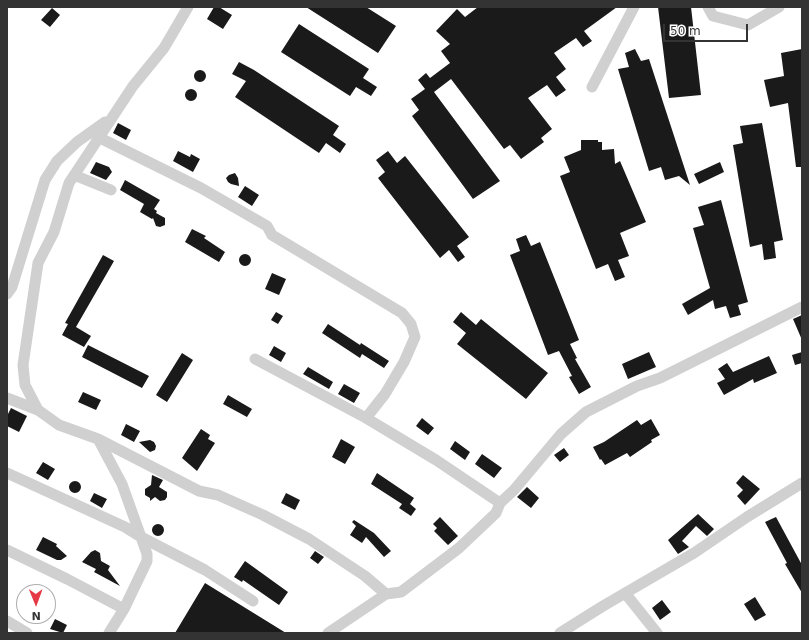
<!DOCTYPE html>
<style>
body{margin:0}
#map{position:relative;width:809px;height:640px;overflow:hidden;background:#fff;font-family:"DejaVu Sans",sans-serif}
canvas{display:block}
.frame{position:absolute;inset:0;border:8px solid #333;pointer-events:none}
.north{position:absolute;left:16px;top:584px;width:40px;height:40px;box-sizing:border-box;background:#fff;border:1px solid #adadad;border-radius:50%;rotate:179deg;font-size:11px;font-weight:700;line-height:16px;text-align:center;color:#333}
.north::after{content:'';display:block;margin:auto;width:14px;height:18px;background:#e63946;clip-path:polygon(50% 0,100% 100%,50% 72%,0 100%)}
.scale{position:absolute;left:663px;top:24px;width:85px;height:18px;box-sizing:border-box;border:2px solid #333;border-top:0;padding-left:5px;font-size:12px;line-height:14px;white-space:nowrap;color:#333;-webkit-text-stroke:3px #fff;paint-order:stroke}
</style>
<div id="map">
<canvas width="809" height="640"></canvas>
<div class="frame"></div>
<div class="north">N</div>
<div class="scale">50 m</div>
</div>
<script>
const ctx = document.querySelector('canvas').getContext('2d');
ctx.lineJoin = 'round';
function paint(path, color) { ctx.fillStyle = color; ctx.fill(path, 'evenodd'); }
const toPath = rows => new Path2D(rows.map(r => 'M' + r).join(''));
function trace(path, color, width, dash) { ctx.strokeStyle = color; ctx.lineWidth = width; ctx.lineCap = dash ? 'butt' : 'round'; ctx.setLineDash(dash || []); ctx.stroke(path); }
paint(toPath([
 [214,7,219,7,232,15,223,29,207,19],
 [306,7,366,7,396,26,378,53],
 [478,7,617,7,584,31,592,41,583,47,576,38,554,53,566,69,556,77,566,90,556,97,547,85,528,98,552,129,541,138,544,142,521,159,510,145,504,149,451,79,434,92,500,181,473,199,412,116,419,110,411,99,425,89,418,80,426,73,430,78,450,63,441,51,450,44,436,31,457,9,465,17],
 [658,7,691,7,701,95,669,98],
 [52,8,60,15,50,27,41,20],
 [299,24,369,69,363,78,377,87,371,96,356,87,350,96,281,52],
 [635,49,641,61,649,59,690,185,679,176,665,180,661,167,649,171,618,69,629,67,625,53],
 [802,49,802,167,796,167,788,103,770,107,764,80,784,76,781,53],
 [239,62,254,70,339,126,333,135,346,144,340,153,326,143,319,153,235,97,246,81,232,74],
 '194 76a6 6 0 1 1 12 0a6 6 0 1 1-12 0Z',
 '185 95a6 6 0 1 1 12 0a6 6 0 1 1-12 0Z',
 [118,123,131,130,126,140,113,133],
 [762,123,783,240,774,242,776,258,764,260,762,244,750,247,733,145,743,143,740,126],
 [581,140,598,140,598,142,602,142,602,150,614,149,615,164,620,161,646,222,620,233,629,256,618,260,625,277,615,281,608,264,596,269,560,176,570,172,564,157,581,150],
 [178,151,190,157,191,154,200,159,193,172,173,161],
 [388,151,397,163,405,156,469,237,457,246,465,257,458,262,449,250,440,258,378,178,385,172,376,160],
 [96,162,109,167,112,172,106,180,90,173],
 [720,162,724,172,699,184,694,174],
 [235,173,238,178,239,186,231,184,228,182,226,178,229,175],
 [125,180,160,200,154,209,157,211,156,213,165,218,165,225,160,227,156,226,153,218,152,219,140,212,144,204,120,190],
 [245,186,259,195,252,206,238,197],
 [721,200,748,302,738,305,741,315,730,318,726,306,715,309,713,300,688,315,682,304,710,288,693,228,704,225,698,207],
 [192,229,206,236,204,238,225,252,219,262,185,242],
 [526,235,531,246,540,242,579,340,570,344,577,358,575,359,591,387,579,394,569,377,572,376,559,351,548,355,510,255,520,251,516,239],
 '239 260a6 6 0 1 1 12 0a6 6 0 1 1-12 0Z',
 [103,255,114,261,76,327,91,336,84,347,62,335,68,324,65,323],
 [272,273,286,279,279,295,265,289],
 [276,312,283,316,278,324,271,320],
 [461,312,476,325,481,319,548,373,526,399,457,344,466,333,453,322],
 [802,315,802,340,793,319],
 [328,324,360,345,361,343,389,361,384,368,362,354,360,358,322,333],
 [88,345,149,376,142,388,82,357],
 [274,346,286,353,281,362,269,355],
 [649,352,656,367,628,379,622,364],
 [802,352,802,363,795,365,792,355],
 [182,353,193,360,167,402,156,395],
 [769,356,777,373,754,383,753,379,724,395,717,383,725,379,718,369,727,363,733,372],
 [308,367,333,382,329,389,303,374],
 [344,384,360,393,354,403,338,394],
 [83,392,101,400,96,410,78,402],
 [228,395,252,409,247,417,223,404],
 [11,408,27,416,19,432,7,426,7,416],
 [422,418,434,428,428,435,416,426],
 [651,419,660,435,651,440,652,442,630,457,627,453,605,465,601,459,600,460,593,447,604,442,637,420,641,425],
 [126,424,140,431,134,442,121,435],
 [201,429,210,435,208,439,215,443,197,471,182,458],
 [341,439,355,447,345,464,332,457],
 [150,440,154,442,156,446,155,450,150,452,139,442],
 [455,441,470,452,465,460,450,449],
 [564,448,569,455,560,462,554,455],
 [482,454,502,468,494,478,475,464],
 [43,462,55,469,48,480,36,473],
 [377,473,414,498,410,504,416,509,411,516,399,508,402,504,371,484],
 [152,475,163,480,159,487,167,492,167,497,165,500,160,501,155,497,150,501,150,498,145,495,145,489,151,485],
 [743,475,760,489,745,505,737,496,743,490,736,483],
 '69 487a6 6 0 1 1 12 0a6 6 0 1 1-12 0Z',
 [527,487,539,498,531,508,517,497],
 [94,493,107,499,102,508,90,501],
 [286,493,300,500,295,510,281,503],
 [698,514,714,529,707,536,696,526,682,541,689,547,678,554,668,540],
 [440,517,458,536,448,545,434,531,437,528,433,524],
 [776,517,802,565,802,593,785,564,787,563,765,522],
 [354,520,374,533,391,551,384,557,366,537,362,543,350,535,356,526,352,522],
 '152 530a6 6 0 1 1 12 0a6 6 0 1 1-12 0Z',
 [43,537,57,544,56,546,67,556,61,560,57,560,36,550],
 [95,550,100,553,101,561,110,566,108,570,120,586,94,572,96,569,82,562,91,552],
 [315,551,324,557,318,564,310,558],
 [245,561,288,592,279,605,243,580,242,582,234,577],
 [205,583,286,633,175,633],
 [755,597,766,615,755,621,744,604],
 [662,600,671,612,660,620,652,608],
 [55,619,67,625,63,633,50,629]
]), '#1a1a1a');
trace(toPath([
 [188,7,164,48,133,86,69,183,54,232,38,263,23,365,25,385,38,410,59,425,98,439,199,491,218,495,263,515,309,539,365,576,386,594],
 [708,7,713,16,748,25,779,7],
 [592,87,634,7],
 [98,137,201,188,267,226,272,235,402,313,411,324,415,337,404,362,385,394,366,418],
 [74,175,111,190],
 [7,294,12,287,45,180,57,161,77,142,105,122],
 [255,359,366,418,436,460,500,503],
 [7,398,38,410],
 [98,439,122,484,141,537,205,570,253,601],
 [7,473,125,527,141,537,147,554,147,561,124,609,109,633],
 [7,550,67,579,124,609],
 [625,593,657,633],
 [7,621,27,633],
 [328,633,386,594,401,592,459,548,496,513,500,503,514,490,561,434,586,412,637,386,660,378,802,307],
 [560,633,603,606,694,553,747,517,802,483]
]), '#d0d0d0', 11);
</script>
